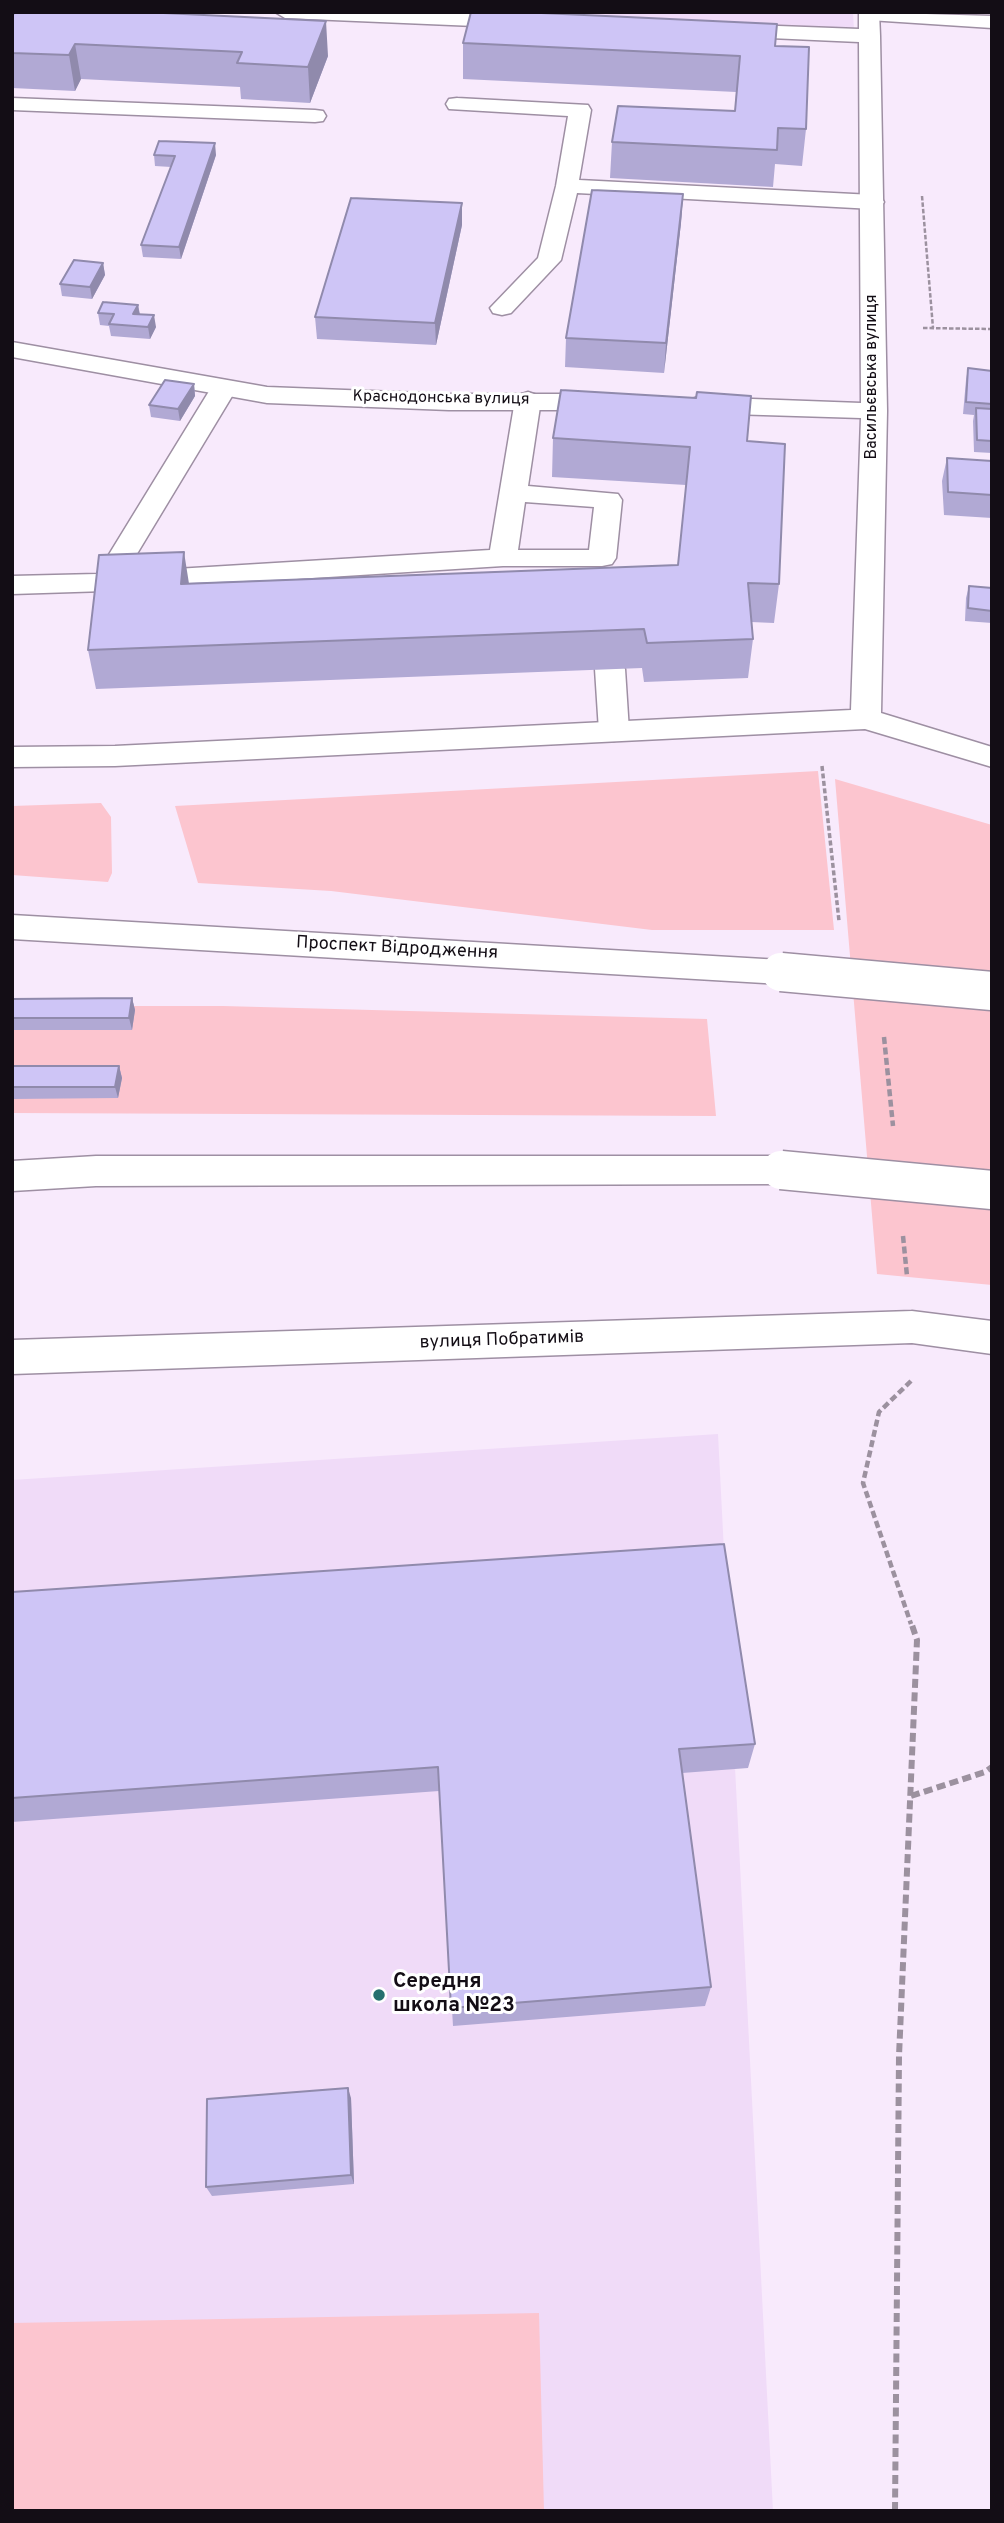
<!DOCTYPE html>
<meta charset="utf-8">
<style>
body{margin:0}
#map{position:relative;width:1004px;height:2523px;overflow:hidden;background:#f8eafc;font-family:Overpass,sans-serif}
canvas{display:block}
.frame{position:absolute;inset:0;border:14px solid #130d15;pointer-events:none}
</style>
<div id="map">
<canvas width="1004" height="2523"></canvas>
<div class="frame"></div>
</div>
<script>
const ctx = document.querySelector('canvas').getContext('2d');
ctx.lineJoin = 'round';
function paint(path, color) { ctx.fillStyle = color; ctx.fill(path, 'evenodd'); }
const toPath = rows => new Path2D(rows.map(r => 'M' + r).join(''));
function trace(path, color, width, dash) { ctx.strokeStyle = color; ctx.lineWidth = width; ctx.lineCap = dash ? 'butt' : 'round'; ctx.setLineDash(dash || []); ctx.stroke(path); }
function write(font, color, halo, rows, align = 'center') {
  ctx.font = font + ' Overpass,sans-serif'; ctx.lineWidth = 6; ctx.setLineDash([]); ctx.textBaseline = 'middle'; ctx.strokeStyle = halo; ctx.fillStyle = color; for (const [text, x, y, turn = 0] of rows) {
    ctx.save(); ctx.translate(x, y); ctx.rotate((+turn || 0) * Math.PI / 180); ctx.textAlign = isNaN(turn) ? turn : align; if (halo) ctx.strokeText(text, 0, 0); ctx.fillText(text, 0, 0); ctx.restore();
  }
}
paint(toPath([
 [401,12,853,12,854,31],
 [718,1434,773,2511,12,2511,12,1480]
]), '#f0dbf8');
paint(toPath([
 [818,771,834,930,652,930,331,891,198,883,175,806],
 [835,779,992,825,992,1285,877,1274],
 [101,803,111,817,112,873,108,882,12,875,12,806],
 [12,1006,223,1006,707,1019,716,1116,12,1113],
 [539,2313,544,2511,12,2511,12,2323]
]), '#fcc5cf');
const lane = toPath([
 [860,12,992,16,992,28,869,20,862,18,860,12],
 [12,98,315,110,323,111,326,116,323,121,315,122,12,110,12,98],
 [457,98,588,105,591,110,579,180,873,195,881,197,884,202,881,207,873,209,577,193,561,260,511,313,502,315,493,313,490,308,538,258,556,186,568,116,449,109,446,104,449,99,457,98],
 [224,380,233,383,237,388,126,572,490,550,515,400,519,395,528,392,537,395,541,400,528,486,618,494,622,500,616,558,612,564,602,566,503,566,106,591,12,594,12,576,97,574,211,388,215,383,224,380],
 [525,502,594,507,589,550,518,550,525,502],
 [610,660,620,662,625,669,629,731,625,738,614,741,603,738,599,731,595,669,600,662,610,660]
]);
const street = toPath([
 [275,12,433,12,522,16,529,18,532,22,529,26,522,28,285,18,275,12],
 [859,12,879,12,880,36,887,411,881,713,992,747,992,767,865,729,115,766,12,767,12,747,115,746,851,710,861,418,698,413,689,410,685,405,689,400,698,397,861,403,859,42,725,36,718,34,715,30,718,26,725,24,859,29,859,12],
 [12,342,267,387,449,394,610,394,619,397,623,402,619,407,610,410,449,410,267,403,12,357,12,342],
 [912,1311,992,1321,992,1354,912,1343,12,1374,12,1340,912,1311]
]);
const secondary = toPath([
 [12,915,781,960,793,963,798,972,793,981,781,984,12,939,12,915],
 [96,1156,781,1156,794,1160,800,1170,794,1180,781,1184,96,1186,12,1191,12,1161,96,1156]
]);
trace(lane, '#9e8fa3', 3);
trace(street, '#9e8fa3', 3);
trace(secondary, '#9e8fa3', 3);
trace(toPath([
 [922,196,933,328],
 [923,328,992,329]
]), '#9c919f', 2.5, [4.5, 2]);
trace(toPath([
 [822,766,839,921]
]), '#9c919f', 3.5, [5, 2.5]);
trace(toPath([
 [884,1037,893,1126],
 [903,1236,907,1276],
 [911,1381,879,1412,863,1483,911,1624]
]), '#9c919f', 4.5, [7, 3.5]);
trace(toPath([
 [911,1796,985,1772,992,1767],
 [895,2511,899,2056,917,1640,911,1622]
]), '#9c919f', 6, [9, 4.5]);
paint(lane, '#fff');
paint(street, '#fff');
paint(secondary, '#fff');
const secondaryBridge = toPath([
 [781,972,992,991],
 [781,1170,992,1190]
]);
trace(secondaryBridge, '#9e8fa3', 41, []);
trace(secondaryBridge, '#fff', 38);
paint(toPath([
 [12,16,328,56,310,103,241,99,240,87,81,79,75,91,12,88],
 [463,43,775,46,806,129,802,166,775,164,773,187,610,178,612,142,735,111,736,92,463,79],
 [154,155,216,155,181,259,143,257,141,245,171,167,155,166],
 [683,194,681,223,664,373,565,367,566,338],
 [462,225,436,345,317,339,315,317],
 [103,263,105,275,92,299,62,296,60,284],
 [138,305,140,314,156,327,150,339,111,336,109,326,100,325,98,313],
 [968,368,992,371,992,453,974,452,973,421,974,415,963,414,966,380],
 [194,384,195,396,180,421,151,417,149,405],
 [553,438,747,441,779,584,774,623,751,622,753,639,748,678,644,682,642,668,96,689,88,650,189,583,678,565,686,485,552,477],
 [947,458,992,461,992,518,944,515,942,481],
 [969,586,992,588,992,623,965,621,966,598],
 [132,998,135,1010,132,1030,12,1030,12,999],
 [12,1066,119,1066,122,1078,118,1098,12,1099],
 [12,1592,755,1744,748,1768,682,1773,711,1987,705,2006,453,2026,439,1791,12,1822],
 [351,2098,354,2184,212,2196,206,2187]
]), '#b1a9d4');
paint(toPath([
 [326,21,328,56,310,103,308,67],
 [75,44,81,79,75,91,69,55],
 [215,143,216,155,181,259,179,247],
 [683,194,681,223,664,373,666,343],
 [462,203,462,225,436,345,435,323],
 [103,263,105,275,92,299,90,287],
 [138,305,140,317,133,314],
 [154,315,156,327,150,339,148,327],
 [194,384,195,396,180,421,178,409],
 [184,552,190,590,181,584],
 [132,998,135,1010,132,1030,129,1018],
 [119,1066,122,1078,118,1098,115,1087],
 [348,2088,351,2098,354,2184,351,2175]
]), '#908aac');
const building = toPath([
 [15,12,143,12,326,21,308,67,237,63,242,52,75,44,69,55,12,53,12,16,15,12],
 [471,12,520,12,777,24,775,46,809,47,806,129,778,128,777,150,612,142,618,106,735,111,740,56,463,43,471,12],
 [159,141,215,143,179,247,141,245,175,156,154,155,159,141],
 [592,190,683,194,666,343,566,338,592,190],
 [351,198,462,203,435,323,315,317,351,198],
 [74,260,103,263,90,287,60,284,74,260],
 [103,302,138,305,133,314,154,315,148,327,109,324,114,314,98,313,103,302],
 [968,368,992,371,992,404,966,402,968,368],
 [165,380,194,384,178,409,149,405,165,380],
 [561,390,696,398,697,392,751,396,747,441,785,444,779,584,748,583,753,639,647,643,644,629,88,650,99,555,184,552,181,584,678,565,690,447,553,438,561,390],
 [976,408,992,409,992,441,977,440,976,408],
 [947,458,992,461,992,495,948,492,947,458],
 [969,586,992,588,992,611,968,608,969,586],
 [132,998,129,1018,12,1018,12,999,132,998],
 [12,1066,119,1066,115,1087,12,1087,12,1066],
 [724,1544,755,1744,679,1749,711,1987,451,2008,438,1767,12,1798,12,1592,724,1544],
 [348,2088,351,2175,206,2187,207,2099,348,2088]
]);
paint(building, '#cec5f6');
trace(building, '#908aac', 2);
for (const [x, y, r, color] of [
 [379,1995,7,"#25706f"]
]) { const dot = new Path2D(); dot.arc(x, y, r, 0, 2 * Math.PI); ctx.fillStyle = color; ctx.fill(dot); trace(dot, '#fff', 2.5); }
write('16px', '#130d15', '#fff', [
 ["Васильєвська вулиця",873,377,-90],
 ["Краснодонська вулиця",441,399,1]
]);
write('18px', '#130d15', '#fff', [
 ["Проспект Відродження",397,949,3],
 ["вулиця Побратимів",502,1341,-2]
]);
write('bold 21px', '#130d15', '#fff', [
 ["Середня",393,1983],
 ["школа №23",393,2007]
], 'left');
</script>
